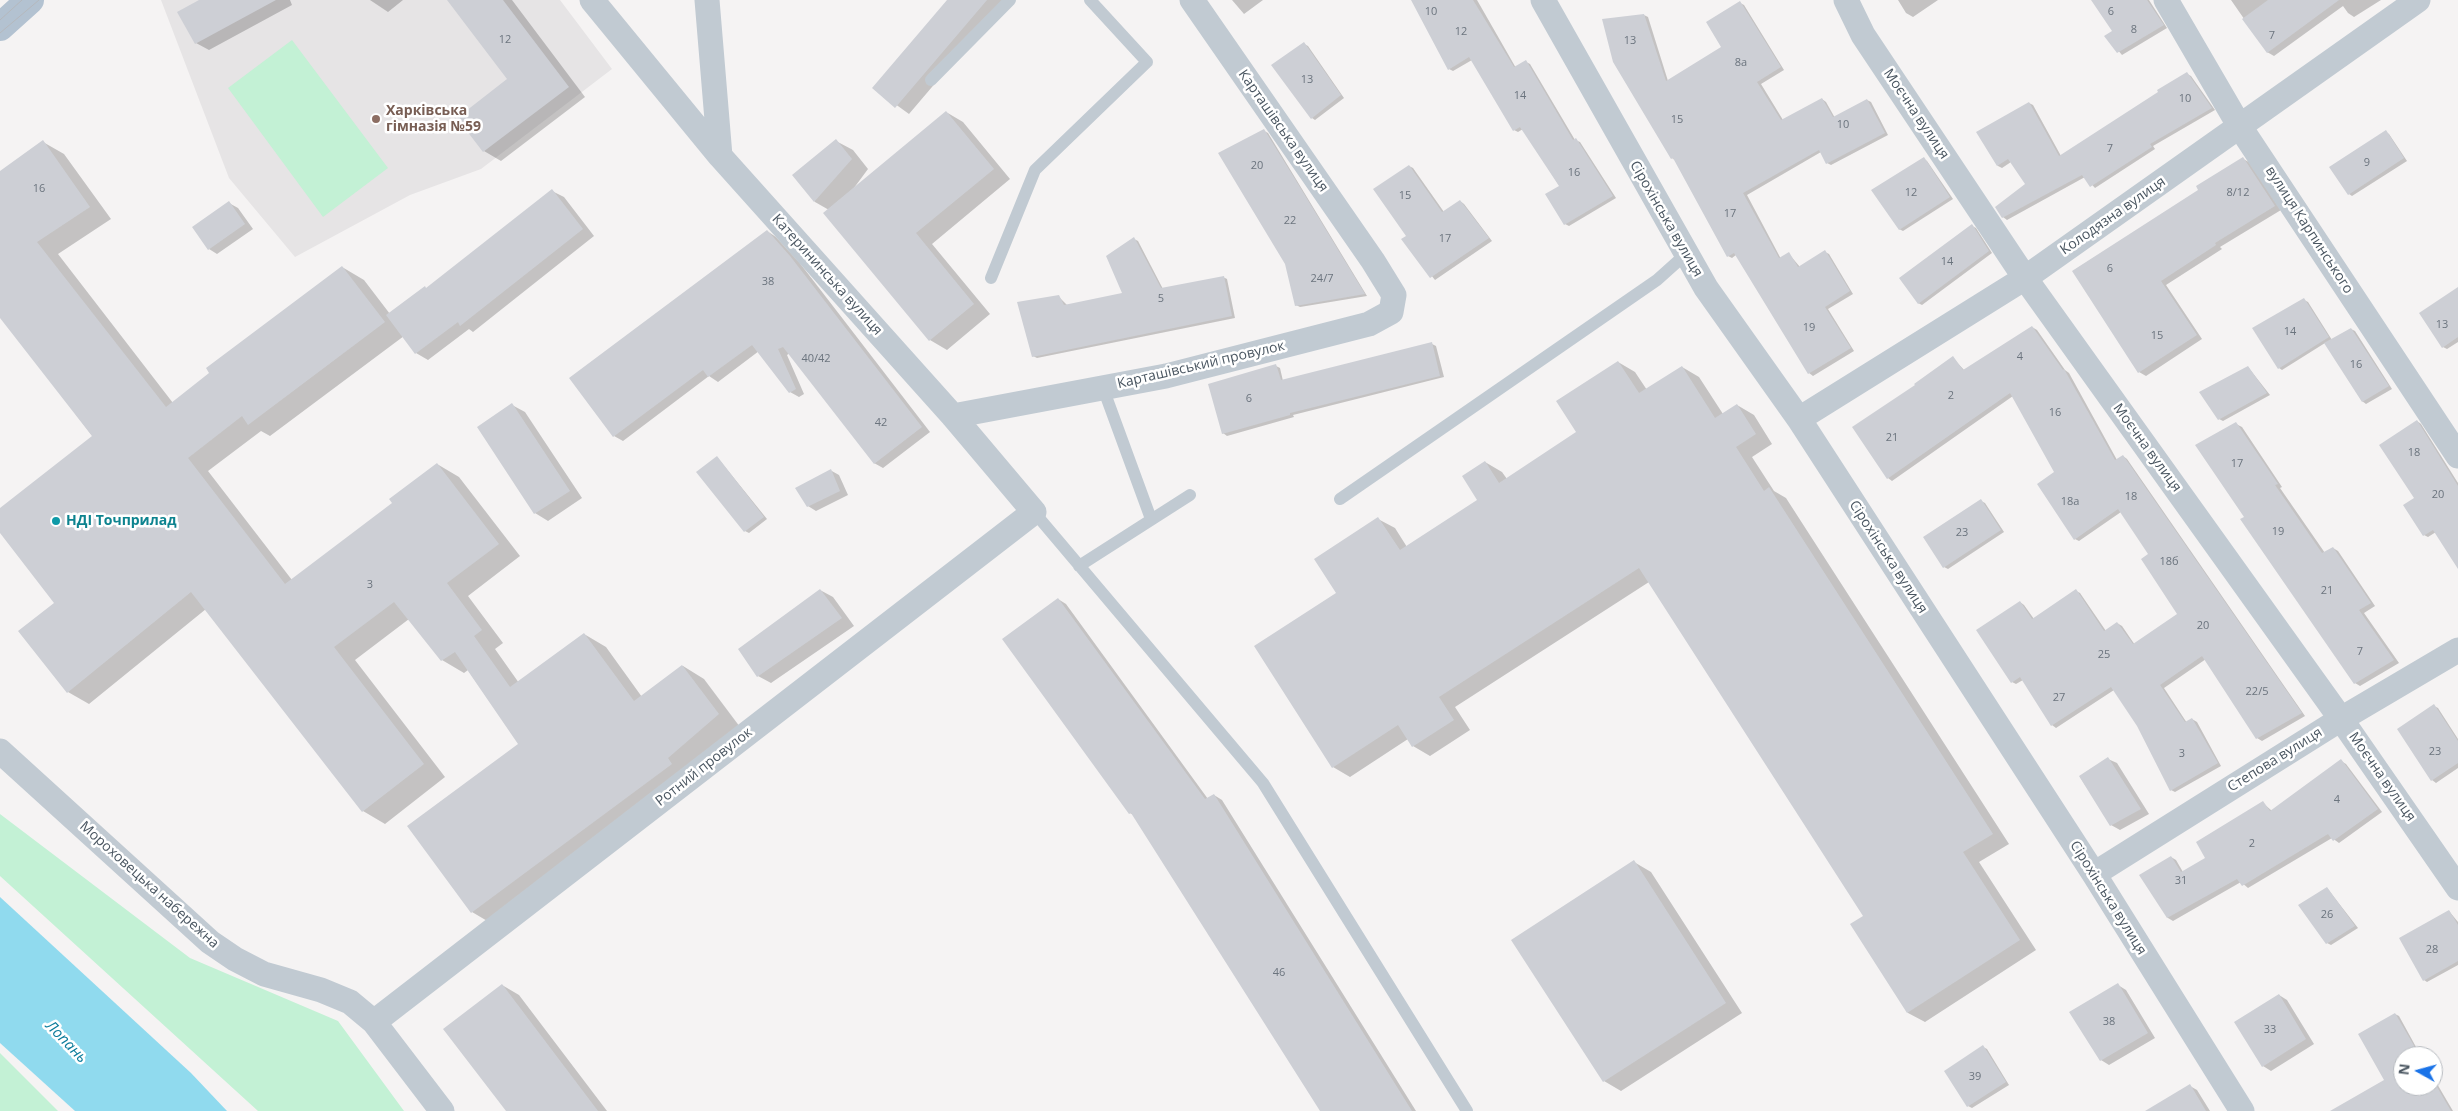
<!DOCTYPE html>
<meta charset="utf-8">
<style>
body{margin:0}
#map{position:relative;width:2458px;height:1111px;overflow:hidden;background:#f5f3f3;font-family:"Open Sans",sans-serif}
canvas{display:block}
.north{position:absolute;left:2393px;top:1046px;width:50px;height:50px;box-sizing:border-box;background:#fff;border:1px solid #b7bbc0;border-radius:50%;rotate:277deg;font-size:14px;font-weight:700;line-height:20px;text-align:center;color:#4a5661}
.north::after{content:'';display:block;margin:auto;width:18px;height:22px;background:#1a73e8;clip-path:polygon(50% 0,100% 100%,50% 72%,0 100%)}
</style>
<div id="map">
<canvas width="2458" height="1111"></canvas>
<div class="north">N</div>
</div>
<script>
const ctx = document.querySelector('canvas').getContext('2d');
ctx.lineJoin = 'round';
function paint(path, color) { ctx.fillStyle = color; ctx.fill(path, 'evenodd'); }
const toPath = rows => new Path2D(rows.map(r => 'M' + r).join(''));
function trace(path, color, width, dash) { ctx.strokeStyle = color; ctx.lineWidth = width; ctx.lineCap = dash ? 'butt' : 'round'; ctx.setLineDash(dash || []); ctx.stroke(path); }
function write(font, color, halo, rows, align = 'center') {
  ctx.font = font + ' "Open Sans",sans-serif'; ctx.lineWidth = 5; ctx.setLineDash([]); ctx.textBaseline = 'middle'; ctx.strokeStyle = halo; ctx.fillStyle = color; for (const [text, x, y, turn = 0] of rows) {
    ctx.save(); ctx.translate(x, y); ctx.rotate((+turn || 0) * Math.PI / 180); ctx.textAlign = isNaN(turn) ? turn : align; if (halo) ctx.strokeText(text, 0, 0); ctx.fillText(text, 0, 0); ctx.restore();
  }
}
paint(toPath([
 [161,0,560,0,612,69,481,169,410,195,295,257,229,178]
]), '#e6e4e5');
paint(toPath([
 [292,40,388,168,323,217,228,88],
 [0,814,190,958,338,1021,404,1111,258,1111,0,876],
 [0,1053,58,1111,0,1111]
]), '#c3f1d5');
paint(toPath([
 [0,897,191,1073,227,1111,75,1111,0,1043]
]), '#90daee');
paint(toPath([
 [202,0,290,0,292,5,209,50,196,43],
 [370,0,403,0,388,12],
 [449,0,512,0,585,97,501,161,484,151,509,80],
 [949,0,1006,0,909,114,873,88],
 [1232,0,1263,0,1244,14],
 [1413,0,1477,0,1516,68,1526,62,1530,64,1575,140,1580,142,1616,198,1569,226,1565,224,1560,187,1523,129,1518,132,1514,130,1472,60,1453,71,1449,69],
 [1898,0,1938,0,1913,17,1906,13],
 [2097,0,2149,0,2167,28,2122,55,2106,36,2114,31],
 [2231,0,2381,0,2354,17,2348,13,2343,6,2274,56,2267,52],
 [1740,3,1744,5,1784,70,1761,84,1783,120,1822,99,1826,102,1835,118,1867,100,1871,102,1888,135,1831,165,1827,163,1821,152,1747,195,1781,259,1789,254,1800,267,1825,252,1829,254,1853,294,1828,309,1854,351,1813,376,1809,373,1736,255,1732,258,1728,256,1676,161,1672,158,1644,15,1648,17,1668,81,1723,47],
 [1304,44,1308,46,1344,98,1315,120,1312,118],
 [2187,74,2191,76,2215,110,2153,146,2155,149,2095,188,2085,177,2007,220,2003,217,1997,207,2027,185,2011,162,2002,168,1998,166,1978,132,2029,103,2033,105,2061,156],
 [946,112,963,122,1010,179,932,244,990,314,947,350,930,340,825,213,829,210,815,202,794,176,836,141,853,150,868,169,851,192],
 [1264,131,1268,133,1367,296,1300,307,1296,305],
 [2386,132,2389,134,2407,161,2352,196,2349,194],
 [43,142,64,154,111,219,58,254,173,403,342,267,364,280,390,314,427,289,552,191,564,197,594,236,473,332,469,329,428,360,416,353,404,336,270,436,261,431,208,471,292,580,394,503,437,464,459,477,520,556,468,596,503,643,495,649,519,683,584,634,606,647,642,697,683,666,704,679,740,727,494,925,472,912,519,744,468,670,464,673,442,660,409,619,355,660,445,777,385,824,363,811,206,609,89,704,68,692,56,603,0,531,0,510,93,437,0,314,0,172],
 [1924,159,1927,161,1953,199,1903,231,1899,229],
 [2243,159,2249,162,2281,210,2220,247,2222,249,2166,285,2202,339,2146,376,2139,372,2073,271,2200,190],
 [1409,166,1413,168,1444,212,1460,201,1464,204,1492,241,1435,280,1403,240,1407,237],
 [229,203,238,208,253,229,217,254,209,249],
 [1972,226,1976,228,1992,253,1922,305,1918,303],
 [767,231,776,237,799,262,930,432,883,468,874,463,790,353,787,355,804,394,799,397,790,392,759,351,718,382,709,376,623,441,614,436],
 [1134,239,1138,241,1163,289,1223,277,1227,279,1235,318,1037,358,1033,356,1059,297,1067,305,1124,294],
 [2458,289,2458,342,2447,349,2443,347],
 [2304,300,2308,302,2332,340,2351,329,2355,331,2392,389,2366,404,2362,401,2325,343,2282,370,2279,368],
 [2032,327,2037,330,2065,370,2069,373,2117,460,2123,456,2127,459,2305,716,2262,741,2257,738,2206,659,2164,688,2187,723,2192,719,2197,722,2221,766,2175,792,2171,790,2138,726,2114,690,2056,728,2052,725,2023,680,2016,684,2012,682,2020,602,2024,605,2034,619,2076,591,2080,593,2106,631,2117,623,2122,626,2135,645,2179,614,2150,554,2121,512,2079,541,2075,539,2056,473,2013,396,1892,481,1888,478,1916,386,1953,358,1965,371],
 [1432,344,1436,346,1444,377,1293,415,1294,417,1227,436,1223,433,1276,366,1280,368,1283,381],
 [1618,362,1635,372,1647,390,1682,367,1699,377,1723,414,1737,405,1754,415,1772,444,1752,457,1774,491,1786,498,2009,844,1979,862,2036,950,1925,1022,1908,1013,1865,917,1649,582,1455,707,1470,730,1430,756,1413,746,1408,739,1350,777,1333,767,1338,594,1378,519,1395,528,1407,547,1479,500,1485,462,1502,472,1507,479,1578,433],
 [2248,367,2270,395,2223,421,2219,419],
 [512,405,525,412,582,498,548,521,535,513],
 [2417,421,2421,424,2458,483,2458,566,2436,532,2428,537,2424,535],
 [2236,424,2242,427,2282,487,2280,488,2325,553,2333,548,2338,551,2375,606,2364,613,2399,663,2360,686,2355,683,2245,517],
 [717,457,767,519,749,533,745,531],
 [830,470,839,475,848,495,816,511,808,506],
 [1981,501,1985,503,2004,532,1948,569,1944,567],
 [820,590,833,597,854,626,771,683,758,676],
 [1058,599,1066,604,1208,799,1214,795,1222,800,1416,1111,1322,1111,1135,816,1130,813],
 [2434,706,2438,708,2458,739,2458,768,2436,783,2432,780,2399,730],
 [2108,759,2117,763,2149,814,2120,830,2111,825,2080,777],
 [2341,761,2346,764,2382,812,2339,843,2332,838,2248,888,2241,882,2173,921,2168,918,2141,875,2171,857,2176,860,2183,872,2206,859,2263,803,2272,811],
 [1634,862,1651,872,1742,1013,1621,1091,1604,1081],
 [2327,888,2358,928,2331,945,2327,943],
 [2449,911,2458,922,2458,965,2427,982,2424,980],
 [502,985,519,995,607,1111,507,1111],
 [2118,985,2126,990,2155,1038,2109,1065,2101,1060],
 [2279,995,2287,1000,2314,1044,2271,1071,2263,1066],
 [2395,1014,2399,1016,2421,1056,2403,1056,2403,1086,2433,1086,2433,1077,2453,1111,2332,1111,2386,1081],
 [1983,1047,1987,1049,2009,1085,1972,1108,1968,1106],
 [2190,1086,2197,1090,2210,1111,2149,1111]
]), '#0003');
paint(toPath([
 [199,0,276,0,195,44,177,12],
 [447,0,503,0,569,87,483,152,457,118,507,79],
 [947,0,987,0,895,108,872,88],
 [1411,0,1473,0,1514,67,1526,60,1573,140,1576,138,1613,196,1564,225,1545,194,1559,186,1520,127,1513,131,1469,57,1448,70],
 [2091,0,2147,0,2164,25,2117,53,2104,36,2112,31],
 [2268,0,2339,0,2267,53,2242,19],
 [1740,1,1781,67,1757,82,1781,120,1822,98,1833,117,1867,99,1885,133,1826,164,1819,150,1743,193,1779,258,1789,252,1798,267,1825,250,1850,291,1825,307,1851,348,1808,374,1734,253,1727,257,1673,158,1671,159,1613,62,1602,19,1644,14,1666,81,1721,47,1706,22],
 [1304,42,1341,95,1311,119,1271,65],
 [2187,72,2212,108,2150,144,2152,147,2090,187,2082,175,2002,218,1995,207,2025,184,2008,159,1997,166,1976,132,2029,102,2059,156,2158,92,2157,90],
 [946,111,994,169,916,233,974,304,929,341,823,213],
 [1264,129,1295,179,1365,294,1295,306,1285,264,1218,153],
 [2386,130,2404,158,2348,195,2329,167],
 [836,139,852,159,814,202,792,175],
 [43,140,90,207,37,242,166,407,209,373,206,368,342,266,385,322,248,425,242,416,188,458,285,584,392,503,389,499,437,463,499,544,447,583,482,630,474,636,510,687,584,633,634,701,682,665,719,714,668,758,672,764,471,913,407,826,518,744,455,652,441,661,394,602,334,647,424,764,362,812,191,592,67,693,18,631,54,603,0,533,0,508,92,436,0,318,0,171],
 [1924,157,1950,197,1899,230,1871,190],
 [2243,157,2275,206,2215,243,2216,245,2161,281,2197,335,2138,373,2072,271,2198,190,2196,186],
 [1409,165,1442,212,1460,200,1489,238,1430,278,1401,239,1406,236,1373,189],
 [552,189,583,229,460,326,458,322,415,354,386,315,425,286,426,288],
 [229,201,245,224,208,250,192,227],
 [1972,224,1989,251,1918,304,1899,278],
 [767,230,790,256,922,427,874,464,783,347,778,349,796,389,789,393,752,345,708,377,703,370,613,437,569,378],
 [1134,237,1161,288,1224,276,1232,316,1032,357,1017,302,1059,295,1064,305,1122,293,1106,256],
 [2458,287,2458,337,2442,348,2419,313],
 [2304,298,2329,337,2278,369,2252,328],
 [2032,326,2063,370,2064,369,2115,460,2123,455,2302,713,2256,739,2202,656,2160,685,2185,722,2192,718,2218,763,2170,791,2137,726,2111,687,2051,726,2020,677,2011,683,1976,630,2020,601,2032,619,2076,589,2104,631,2117,622,2133,644,2177,614,2141,559,2148,554,2118,509,2074,540,2037,484,2054,472,2010,393,1887,479,1852,427,1915,385,1914,384,1953,356,1963,370],
 [2351,328,2389,386,2362,402,2324,343],
 [1432,342,1440,376,1290,413,1290,415,1222,434,1208,384,1276,364,1281,380],
 [1618,361,1639,393,1682,366,1715,418,1737,404,1756,434,1736,447,1764,491,1769,487,1993,834,1963,852,2020,940,1907,1013,1850,924,1863,916,1639,568,1439,697,1454,720,1412,747,1398,725,1332,768,1254,646,1336,593,1314,559,1378,517,1400,550,1477,500,1462,476,1485,461,1499,483,1576,432,1556,401],
 [2248,366,2267,393,2218,420,2199,392],
 [512,403,570,491,534,514,477,427],
 [2417,420,2458,486,2458,569,2433,530,2423,536,2403,505,2414,498,2379,445],
 [2236,422,2278,484,2275,485,2322,553,2333,547,2371,603,2359,610,2394,660,2354,684,2240,519,2244,517,2195,445],
 [717,456,764,517,744,532,696,472],
 [831,469,840,491,807,507,795,488],
 [1981,499,2001,530,1943,568,1923,537],
 [820,589,842,618,757,677,738,649],
 [1058,598,1205,799,1214,794,1412,1111,1320,1111,1131,813,1129,814,1002,639],
 [2434,704,2458,741,2458,763,2431,781,2397,729],
 [2108,757,2141,809,2110,826,2079,776],
 [2341,759,2378,809,2333,841,2328,834,2242,886,2237,879,2167,918,2139,875,2171,856,2181,872,2205,858,2196,842,2263,801,2270,811],
 [1634,860,1726,1003,1603,1082,1511,940],
 [2327,887,2355,926,2326,944,2298,905],
 [2449,910,2458,925,2458,961,2423,981,2399,938],
 [2118,983,2148,1033,2100,1061,2069,1012],
 [502,984,598,1111,506,1111,443,1029],
 [2279,994,2306,1039,2262,1067,2234,1022],
 [2395,1013,2420,1056,2403,1056,2403,1086,2433,1086,2433,1080,2451,1111,2330,1111,2384,1080,2358,1034],
 [1983,1045,2006,1082,1967,1107,1944,1071],
 [2190,1084,2206,1111,2145,1111]
]), '#cdcfd5');
trace(toPath([
 [931,80,1010,0],
 [991,278,1035,170,1147,62,1090,0],
 [1103,388,1151,519],
 [1340,499,1657,280,1686,254],
 [1034,512,1263,783,1467,1111],
 [1079,566,1190,495]
]), '#c1cad2', 12);
trace(toPath([
 [592,0,720,156],
 [1543,0,1706,288,1799,419,2094,874,2242,1111],
 [1846,0,1863,35,2025,278,2341,719,2458,888],
 [2166,0,2240,127,2458,456],
 [953,416,1166,376,1369,324,1391,312,1394,295,1373,261,1192,0],
 [1799,419,2025,278,2418,0],
 [0,751,210,942,235,959,264,974,321,990,350,1002,374,1022,442,1111],
 [2094,874,2341,719,2458,650],
 [374,1022,1034,512,953,416,720,156,707,0]
]), '#c1cad2', 25);
trace(toPath([
 [0,27,30,0]
]), '#b3c2d1', 28);
trace(toPath([
 [0,20,22,0],
 [0,33,39,0]
]), '#b5b8bd', 1);
for (const [x, y, r, color] of [
 [376,119,5,"#8d6e63"],
 [56,521,5,"#0f9aa8"]
]) { const dot = new Path2D(); dot.arc(x, y, r, 0, 2 * Math.PI); ctx.fillStyle = color; ctx.fill(dot); trace(dot, '#fff', 2); }
write('11px', '#6b747e', null, [
 ["10",1431,12],
 ["6",2111,12],
 ["8",2134,30],
 ["12",1461,32],
 ["7",2272,36],
 ["12",505,40],
 ["13",1630,41],
 ["8а",1741,63],
 ["13",1307,80],
 ["14",1520,96],
 ["10",2185,99],
 ["15",1677,120],
 ["10",1843,125],
 ["7",2110,149],
 ["9",2367,163],
 ["20",1257,166],
 ["16",1574,173],
 ["16",39,189],
 ["12",1911,193],
 ["8/12",2238,193],
 ["15",1405,196],
 ["17",1730,214],
 ["22",1290,221],
 ["17",1445,239],
 ["14",1947,262],
 ["6",2110,269],
 ["24/7",1322,279],
 ["38",768,282],
 ["5",1161,299],
 ["13",2442,325],
 ["19",1809,328],
 ["14",2290,332],
 ["15",2157,336],
 ["4",2020,357],
 ["40/42",816,359],
 ["16",2356,365],
 ["2",1951,396],
 ["6",1249,399],
 ["16",2055,413],
 ["42",881,423],
 ["21",1892,438],
 ["18",2414,453],
 ["17",2237,464],
 ["20",2438,495],
 ["18",2131,497],
 ["18а",2070,502],
 ["19",2278,532],
 ["23",1962,533],
 ["18б",2169,562],
 ["3",370,585],
 ["21",2327,591],
 ["20",2203,626],
 ["7",2360,652],
 ["25",2104,655],
 ["22/5",2257,692],
 ["27",2059,698],
 ["23",2435,752],
 ["3",2182,754],
 ["4",2337,800],
 ["2",2252,844],
 ["31",2181,881],
 ["26",2327,915],
 ["28",2432,950],
 ["46",1279,973],
 ["38",2109,1022],
 ["33",2270,1030],
 ["39",1975,1077]
]);
write('bold 14px', '#785e54', '#fff', [
 ["Харківська",386,111],
 ["гімназія №59",386,127]
], 'left');
write('14px', '#4a5661', '#fff', [
 ["Моєчна вулиця",1916,114,56],
 ["Карташівська вулиця",1283,131,55],
 ["Колодязна вулиця",2113,216,-35],
 ["Сірохінська вулиця",1666,219,60],
 ["вулиця Карпинського",2309,230,57],
 ["Катерининська вулиця",827,275,48],
 ["Карташівський провулок",1201,365,-13],
 ["Моєчна вулиця",2147,448,54],
 ["Сірохінська вулиця",1888,557,57],
 ["Степова вулиця",2275,760,-32],
 ["Ротний провулок",704,767,-38],
 ["Моєчна вулиця",2382,777,55],
 ["Мороховецька набережна",149,885,42],
 ["Сірохінська вулиця",2108,898,58]
]);
write('bold 14px', '#0d838f', '#fff', [
 ["НДІ Точприлад",66,521]
], 'left');
write('italic 15px', '#0c7c9b', '#fff', [
 ["Лопань",66,1042,46]
]);
</script>
